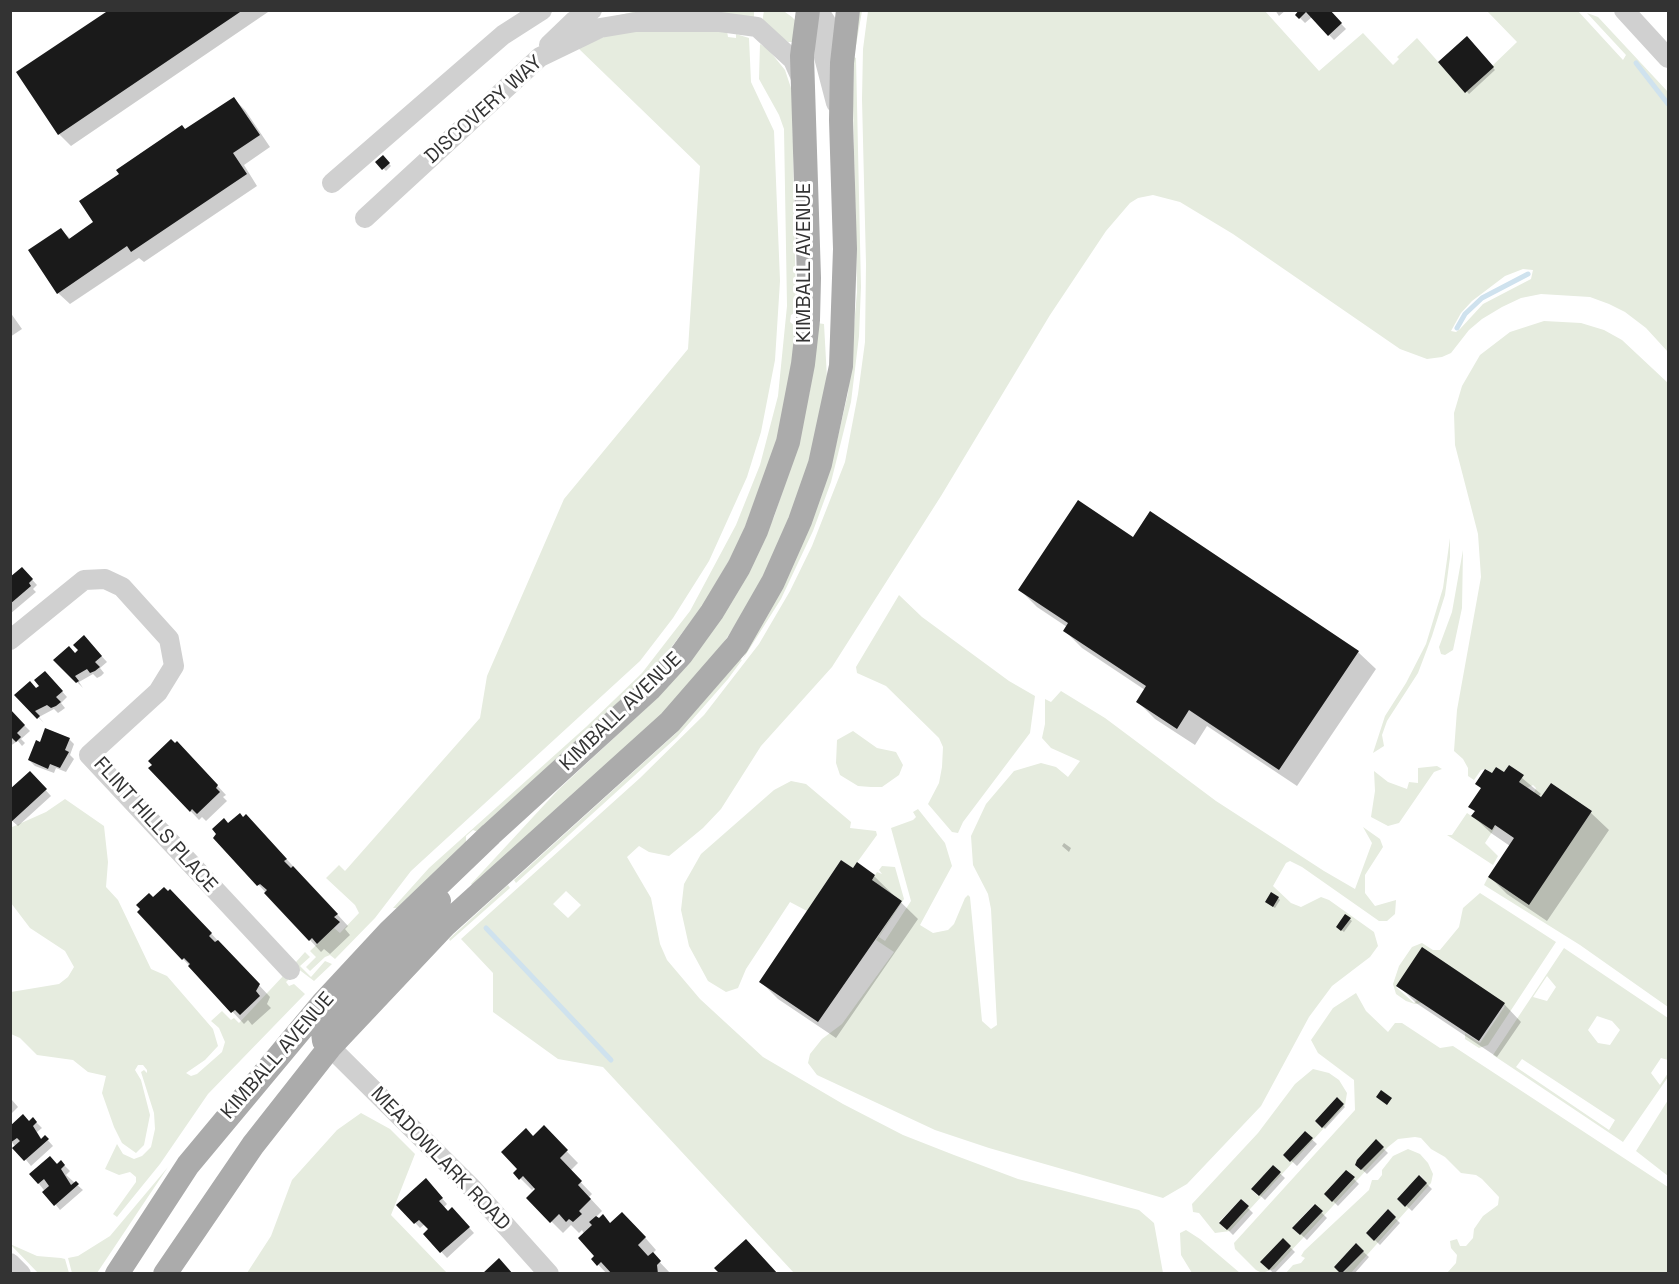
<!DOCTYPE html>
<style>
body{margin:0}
#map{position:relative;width:1679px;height:1284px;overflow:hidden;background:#fff;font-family:"Space Grotesk",sans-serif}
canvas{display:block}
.frame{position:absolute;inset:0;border:12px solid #333;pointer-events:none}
</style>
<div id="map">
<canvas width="1679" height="1284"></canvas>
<div class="frame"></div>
</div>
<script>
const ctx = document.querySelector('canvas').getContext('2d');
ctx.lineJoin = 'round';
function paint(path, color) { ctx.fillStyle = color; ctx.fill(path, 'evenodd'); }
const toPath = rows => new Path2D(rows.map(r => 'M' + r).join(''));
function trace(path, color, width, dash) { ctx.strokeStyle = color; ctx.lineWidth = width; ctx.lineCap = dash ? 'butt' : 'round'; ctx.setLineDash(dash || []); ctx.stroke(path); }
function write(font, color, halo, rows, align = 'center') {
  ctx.font = font + ' "Space Grotesk",sans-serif'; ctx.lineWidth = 6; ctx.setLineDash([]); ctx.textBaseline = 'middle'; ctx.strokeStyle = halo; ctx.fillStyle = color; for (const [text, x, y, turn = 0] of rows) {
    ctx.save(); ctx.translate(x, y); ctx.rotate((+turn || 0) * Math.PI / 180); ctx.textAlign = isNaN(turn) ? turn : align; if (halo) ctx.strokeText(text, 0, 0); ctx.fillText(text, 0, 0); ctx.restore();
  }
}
paint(toPath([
 [637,11,754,11,754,21,594,21],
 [764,11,785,12,792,17,795,20,793,42,788,42,762,22],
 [859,11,862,11,854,57,856,58,861,287,859,336,851,402,831,482,813,531,781,599,743,659,832,462,848,393,857,292,853,105,854,53],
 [868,11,1265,11,1319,71,1363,33,1393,65,1399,59,1397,57,1417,38,1465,92,1517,42,1487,11,1578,11,1623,60,1626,55,1587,13,1598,17,1668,92,1668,352,1646,328,1625,312,1609,304,1590,297,1541,294,1521,298,1502,307,1482,319,1469,330,1451,353,1442,357,1427,359,1400,349,1233,234,1180,202,1153,195,1138,198,1130,203,1106,231,1050,315,941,496,832,667,761,746,721,809,703,828,669,856,649,852,639,846,627,857,651,898,660,944,667,960,700,999,763,1057,843,1104,903,1135,954,1155,1018,1179,1139,1210,1154,1223,1163,1273,794,1273,603,1067,558,1059,493,1012,493,973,461,939,640,778,704,715,759,644,790,591,812,546,845,462,858,394,865,342,866,264,862,99,863,49],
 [1523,269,1533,270,1531,279,1483,304,1460,329,1456,332,1451,331,1461,313,1472,301,1505,276],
 [566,891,581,905,568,918,553,904],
 [637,31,727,31,728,37,736,38,736,34,749,38,751,82,774,131,780,281,775,360,761,432,747,477,709,561,673,618,640,661,411,871,375,918,335,959,330,955,325,957,310,971,306,967,316,957,310,951,334,928,340,933,359,913,355,905,326,878,339,865,345,871,480,718,487,676,564,499,688,349,700,166,578,48,609,35],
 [760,44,768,49,785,70,792,91,796,312,791,315,790,322,795,326,793,356,778,438,739,543,704,604,651,674,478,832,473,830,466,836,466,843,397,908,393,908,429,868,586,727,642,673,690,611,736,525,760,465,778,396,787,306,784,129,779,115,759,79],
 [1544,321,1581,323,1604,330,1622,340,1668,383,1668,1007,1580,945,1484,885,1488,877,1529,904,1592,811,1551,783,1541,797,1534,793,1536,788,1533,785,1527,788,1519,782,1524,775,1509,765,1504,772,1496,767,1492,773,1486,769,1481,770,1474,780,1468,776,1468,768,1463,759,1454,751,1457,710,1481,577,1478,534,1455,445,1454,413,1462,386,1480,355,1510,332],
 [817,323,824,324,827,378,826,399,815,449,797,501,764,578,748,606,714,657,669,710,475,888,471,884,558,790,657,698,690,660,732,601,774,517,795,453,810,390],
 [1450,538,1450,557,1445,595,1432,636,1418,673,1387,721,1382,735,1384,746,1373,753,1385,716,1406,683,1426,644,1443,588],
 [1463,550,1462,608,1453,650,1445,655,1441,654,1439,647,1452,612],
 [899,595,922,617,1009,681,1035,696,1030,733,963,822,958,833,952,832,928,804,939,783,942,767,943,747,939,738,886,686,857,673,856,667],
 [740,659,742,660,728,679,677,737,516,883,514,880,675,734],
 [1061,691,1105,718,1216,801,1324,871,1355,889,1372,843,1363,827,1380,839,1383,847,1365,875,1365,893,1375,906,1396,900,1395,914,1387,921,1379,921,1302,867,1290,861,1286,863,1273,886,1291,903,1301,907,1321,897,1329,900,1374,932,1378,946,1370,957,1332,986,1309,1017,1261,1106,1187,1184,1163,1198,989,1148,935,1130,817,1075,808,1063,810,1054,822,1039,842,1024,894,952,876,940,902,901,872,880,877,872,882,874,879,870,882,866,895,867,904,899,879,937,885,941,911,901,891,828,913,820,916,817,913,812,918,809,945,843,952,866,920,925,933,933,948,930,954,924,965,898,968,895,970,897,982,1021,991,1029,997,1025,991,909,988,894,973,865,971,836,986,804,1014,771,1041,763,1056,767,1068,777,1080,761,1051,748,1042,738,1045,724,1045,699,1051,702],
 [853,731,877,748,896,752,903,765,899,775,882,787,871,787,858,786,840,775,836,763,837,740],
 [1437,766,1442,769,1434,772,1399,823,1388,826,1371,817,1375,791,1374,771,1388,782,1407,789,1409,782,1418,783,1418,768],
 [791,781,806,784,851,822,850,828,876,831,877,835,853,868,841,860,807,911,790,902,746,969,738,988,726,992,708,981,689,946,681,910,684,884,701,854,774,790],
 [65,799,104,826,108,862,106,887,118,900,151,969,167,976,213,1029,218,1046,205,1060,186,1073,191,1076,197,1074,222,1052,225,1042,219,1028,211,1021,222,1011,231,1020,234,1018,239,1023,284,975,289,979,286,982,289,986,294,984,305,994,208,1094,160,1164,117,1217,113,1214,136,1182,136,1177,130,1172,119,1175,105,1169,117,1144,123,1154,134,1159,142,1156,151,1147,155,1129,154,1113,141,1072,144,1070,147,1073,147,1070,143,1065,138,1065,135,1070,141,1080,150,1115,144,1145,136,1153,122,1143,114,1127,102,1093,106,1076,88,1072,73,1060,37,1055,20,1038,11,1034,11,992,59,984,68,977,74,967,65,951,30,928,11,903,10,828,46,812],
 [1467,813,1491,829,1496,826,1485,843,1498,856,1493,865,1447,835,1452,835],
 [508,885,510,888,450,941,449,939],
 [1480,893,1556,942,1488,1045,1479,1048,1465,1039,1465,1033,1480,1043,1505,1006,1422,948,1396,987,1414,1003,1417,1000,1422,1003,1415,1004,1406,1001,1396,994,1393,984,1399,966,1412,947,1422,943,1433,950,1440,950,1459,927,1463,908],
 [1564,948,1668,1018,1668,1060,1661,1058,1651,1073,1660,1085,1668,1073,1668,1077,1623,1142,1493,1055],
 [1547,976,1556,987,1547,1001,1533,997],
 [1597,1016,1612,1021,1620,1030,1610,1045,1598,1043,1588,1030],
 [1522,1059,1615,1120,1609,1130,1516,1067],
 [305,952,310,957,300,966,311,977,325,961,332,964,314,981,297,968,296,962],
 [1356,993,1366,1011,1388,1032,1395,1023,1402,1023,1440,1048,1453,1046,1668,1187,1668,1273,1447,1273,1456,1263,1457,1255,1451,1248,1450,1241,1457,1239,1460,1246,1466,1246,1473,1238,1474,1229,1483,1216,1498,1205,1499,1197,1482,1179,1476,1175,1461,1173,1445,1157,1431,1149,1421,1138,1415,1137,1398,1139,1388,1147,1274,1269,1262,1273,1256,1270,1235,1249,1234,1243,1355,1110,1354,1080,1318,1053,1311,1040,1333,1008],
 [1376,1140,1384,1147,1361,1170,1355,1165],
 [1314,1204,1323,1211,1300,1235,1292,1228],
 [1313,1069,1329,1073,1339,1080,1347,1093,1345,1105,1230,1231,1215,1233,1199,1213,1193,1212,1192,1204,1258,1133,1295,1084],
 [1337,1097,1344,1104,1321,1128,1315,1121],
 [1305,1131,1312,1138,1290,1162,1283,1155],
 [1273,1165,1281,1172,1258,1196,1251,1189],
 [1241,1199,1249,1206,1226,1230,1219,1222],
 [1668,1100,1668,1176,1636,1151],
 [361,1113,390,1129,415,1154,391,1215,447,1273,247,1273,271,1236,292,1180,337,1130],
 [1408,1149,1420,1154,1428,1163,1433,1174,1431,1183,1351,1273,1343,1273,1364,1251,1356,1243,1334,1267,1341,1273,1285,1274,1293,1265,1301,1263,1305,1258,1301,1256,1304,1251,1369,1190,1372,1180,1378,1180,1382,1175,1382,1170,1393,1156],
 [1420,1175,1427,1183,1405,1207,1397,1199],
 [1388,1209,1396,1217,1374,1241,1366,1233],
 [168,1167,97,1273,72,1273,68,1258,78,1256,110,1236],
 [1186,1230,1200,1239,1240,1273,1192,1273,1181,1255,1180,1233],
 [10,1244,37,1256,61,1258,65,1259,69,1273,38,1273]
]), '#e6ecdf');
paint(toPath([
 [112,10,271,10,71,146,59,134],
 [1275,10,1286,10,1279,16],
 [1301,10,1328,10,1346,29,1334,40,1312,17,1305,23,1297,15],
 [1467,38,1495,70,1469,94,1440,62],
 [234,99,245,110,270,147,244,165,257,186,144,262,139,258,70,304,58,293,61,230,71,239,95,223,121,175],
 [383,157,391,166,386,171,377,162],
 [10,312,22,329,10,337],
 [1133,539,1358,652,1376,669,1297,786,1207,726,1195,745,1155,719,1137,701,1145,690,1082,648,1065,631,1067,627,1037,607,1020,590],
 [27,574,37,585,33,589,36,592,10,614,10,579],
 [84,637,107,662,100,668,104,673,101,676,97,678,93,674,79,682,83,688,55,660,75,655,80,651],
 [50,678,67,697,61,703,65,708,61,711,58,713,54,709,39,717,44,723,16,695,36,690],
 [10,711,30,731,21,739,25,743,22,746,18,741,10,746],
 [69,739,74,744,70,755,74,759,66,772,56,768,54,773,35,766,29,760,40,743],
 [186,752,226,795,223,797,227,801,206,821,202,817,199,820,150,768],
 [1509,767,1541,794,1538,797,1541,800,1551,785,1591,813,1609,830,1547,921,1507,894,1490,877,1510,846,1491,833,1473,816,1476,812,1470,807,1482,789,1477,784,1492,775,1504,774],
 [30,773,51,796,18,826,10,819],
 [229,825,258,828,348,926,345,929,350,935,330,954,324,949,321,952,310,940,215,838],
 [1064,843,1071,848,1069,852,1062,846],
 [858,864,874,876,918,919,836,1038,778,999,761,982],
 [1278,898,1280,900,1275,908,1269,904],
 [153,899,182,902,270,997,267,1004,271,1008,252,1025,248,1020,244,1024,139,912],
 [1346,916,1352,921,1344,932,1338,927],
 [1398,985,1504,1004,1521,1022,1497,1057,1416,1003],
 [1337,1099,1345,1107,1325,1129,1317,1121],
 [12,1100,18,1107,10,1115,10,1101],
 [33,1119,42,1128,37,1132,42,1140,45,1137,53,1146,31,1166,10,1140],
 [544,1128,578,1163,570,1171,592,1194,589,1197,602,1211,596,1217,611,1224,634,1225,656,1250,652,1254,671,1274,607,1274,593,1259,596,1256,582,1230,579,1233,571,1225,563,1233,528,1198,537,1189,535,1187,532,1190,515,1173,534,1138],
 [1305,1133,1317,1144,1297,1166,1285,1155],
 [1376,1141,1388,1153,1367,1174,1357,1165],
 [61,1162,70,1171,66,1175,83,1190,60,1210,31,1174],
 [1273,1167,1285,1178,1265,1200,1253,1189],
 [1347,1172,1359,1184,1338,1206,1326,1194],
 [1420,1177,1432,1189,1412,1211,1399,1199],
 [431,1186,447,1204,444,1207,448,1212,452,1209,474,1233,447,1258,425,1234,430,1230,425,1224,420,1228,398,1205],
 [1241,1201,1253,1213,1233,1235,1221,1223],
 [1315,1206,1327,1218,1307,1240,1294,1228],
 [1388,1211,1400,1223,1380,1245,1368,1233],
 [1283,1240,1295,1252,1274,1274,1263,1262],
 [1356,1245,1369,1257,1354,1274,1342,1274,1336,1267]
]), '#0003');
trace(toPath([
 [1636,63,1668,104],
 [1457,328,1465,314,1482,298,1528,274],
 [486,928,611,1060]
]), '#cfe2ee', 5);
paint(toPath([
 [109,10,243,10,58,135,16,72],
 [1299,10,1330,10,1342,23,1328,36,1306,12,1299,19,1295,15],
 [1467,36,1494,67,1465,93,1438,62],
 [234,97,260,135,233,153,247,174,131,252,127,246,57,294,28,250,61,228,69,239,93,222,79,201,119,174,116,170,182,125,185,129],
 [383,155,390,163,382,170,375,162],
 [1078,500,1133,537,1150,511,1359,651,1279,770,1189,710,1177,729,1136,702,1146,686,1063,631,1068,623,1018,590],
 [22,567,33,579,29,583,31,586,10,604,10,577],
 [84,635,102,656,95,662,100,667,95,671,90,673,87,669,75,676,79,681,76,683,53,660,69,646,75,653,78,650,73,645],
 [45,671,63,691,56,697,61,702,56,706,51,708,47,705,35,711,40,716,37,719,14,695,30,681,36,688,39,686,34,680],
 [10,709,25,725,17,733,21,737,16,742,10,736],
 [45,728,70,738,65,750,69,752,60,768,50,764,48,769,28,760,36,740,40,742],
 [171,739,175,743,177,741,218,785,216,788,220,792,197,814,192,809,190,812,148,768,152,765,148,761],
 [1509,765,1524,775,1519,782,1541,797,1551,783,1592,811,1529,905,1488,877,1514,838,1495,825,1492,830,1471,816,1475,811,1468,807,1481,788,1475,784,1485,769,1492,773,1496,767,1504,772],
 [30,771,47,789,10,823,10,789],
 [240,813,243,817,246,814,287,859,284,861,291,868,293,866,338,914,334,917,340,922,317,944,312,938,309,941,264,893,267,890,260,884,257,886,213,838,216,834,212,829,224,818,228,823],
 [841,860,853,868,857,862,875,875,872,880,902,901,818,1022,759,982],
 [164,887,168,891,170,889,212,933,209,936,215,942,218,940,260,984,256,991,260,996,240,1015,235,1010,231,1013,188,966,190,964,184,958,182,960,137,912,140,909,136,905,149,893,153,897],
 [1271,892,1279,897,1273,907,1265,902],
 [1345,914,1351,918,1341,931,1336,927],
 [1422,947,1505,1003,1479,1041,1396,986],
 [1381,1090,1392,1098,1387,1105,1376,1097],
 [1337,1097,1344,1104,1322,1128,1315,1121],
 [23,1114,29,1121,33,1117,37,1122,33,1126,41,1139,45,1135,49,1139,24,1161,12,1148,20,1141,17,1138,10,1143,10,1126],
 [544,1125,568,1150,560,1158,582,1181,578,1185,591,1199,579,1211,582,1214,573,1222,569,1219,566,1222,559,1214,550,1223,526,1198,535,1189,523,1176,519,1180,513,1173,517,1169,501,1152,526,1128,533,1136],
 [1305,1131,1313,1138,1290,1162,1283,1155],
 [1376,1139,1384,1147,1361,1170,1355,1165,1357,1160],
 [50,1156,57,1164,61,1160,65,1165,61,1169,71,1185,76,1181,79,1184,54,1206,42,1192,49,1186,44,1179,38,1184,29,1174],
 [1273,1165,1281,1172,1259,1196,1251,1189],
 [1346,1170,1355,1177,1332,1202,1324,1194],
 [1419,1175,1427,1183,1405,1207,1397,1199],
 [426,1178,443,1198,439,1201,448,1211,452,1207,470,1227,440,1253,423,1234,428,1229,419,1220,414,1224,396,1205],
 [1241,1199,1249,1206,1227,1230,1219,1223],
 [1315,1204,1323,1211,1300,1235,1292,1228],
 [1388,1209,1396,1217,1374,1241,1366,1233],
 [622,1212,646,1237,638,1245,648,1256,653,1252,661,1261,657,1265,658,1274,612,1274,601,1262,597,1266,591,1259,594,1256,578,1238,592,1225,589,1222,596,1216,599,1218,603,1214,610,1223],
 [1283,1238,1291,1246,1269,1270,1260,1262],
 [746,1239,778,1274,720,1274,714,1268],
 [1356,1243,1364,1251,1341,1274,1334,1267],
 [499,1258,513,1274,482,1274]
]), '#1a1a1a');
trace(toPath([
 [818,10,826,22,824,57,836,103],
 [1624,10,1668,58],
 [549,45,574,21,592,10],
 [332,183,503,35,542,10],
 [365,218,540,57,600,28,636,22,720,22,757,27,793,60,801,78],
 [10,640,84,580,105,579,122,587,169,639,174,666,158,692,89,755,290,970],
 [330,1047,471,1187,549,1274],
 [10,1263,21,1274]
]), '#d0d0d0', 20);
trace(toPath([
 [330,1047,324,1041,323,1032,329,1023,418,929,439,901],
 [117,1274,188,1165,323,1003,389,932,491,834,650,689,681,655,712,612,739,567,756,531,788,442,803,364,808,320,809,278,802,56,808,10],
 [165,1274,253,1145,330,1047,445,925,670,722,737,645,773,582,800,521,820,464,841,366,845,249,841,120,842,63,848,10]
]), '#ababab', 24);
write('20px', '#333', '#fff', [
 ["DISCOVERY WAY",484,110,-42],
 ["KIMBALL AVENUE",805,263,-90],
 ["KIMBALL AVENUE",621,712,-44],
 ["FLINT HILLS PLACE",155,825,48],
 ["KIMBALL AVENUE",278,1056,-49],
 ["MEADOWLARK ROAD",440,1159,46]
]);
</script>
